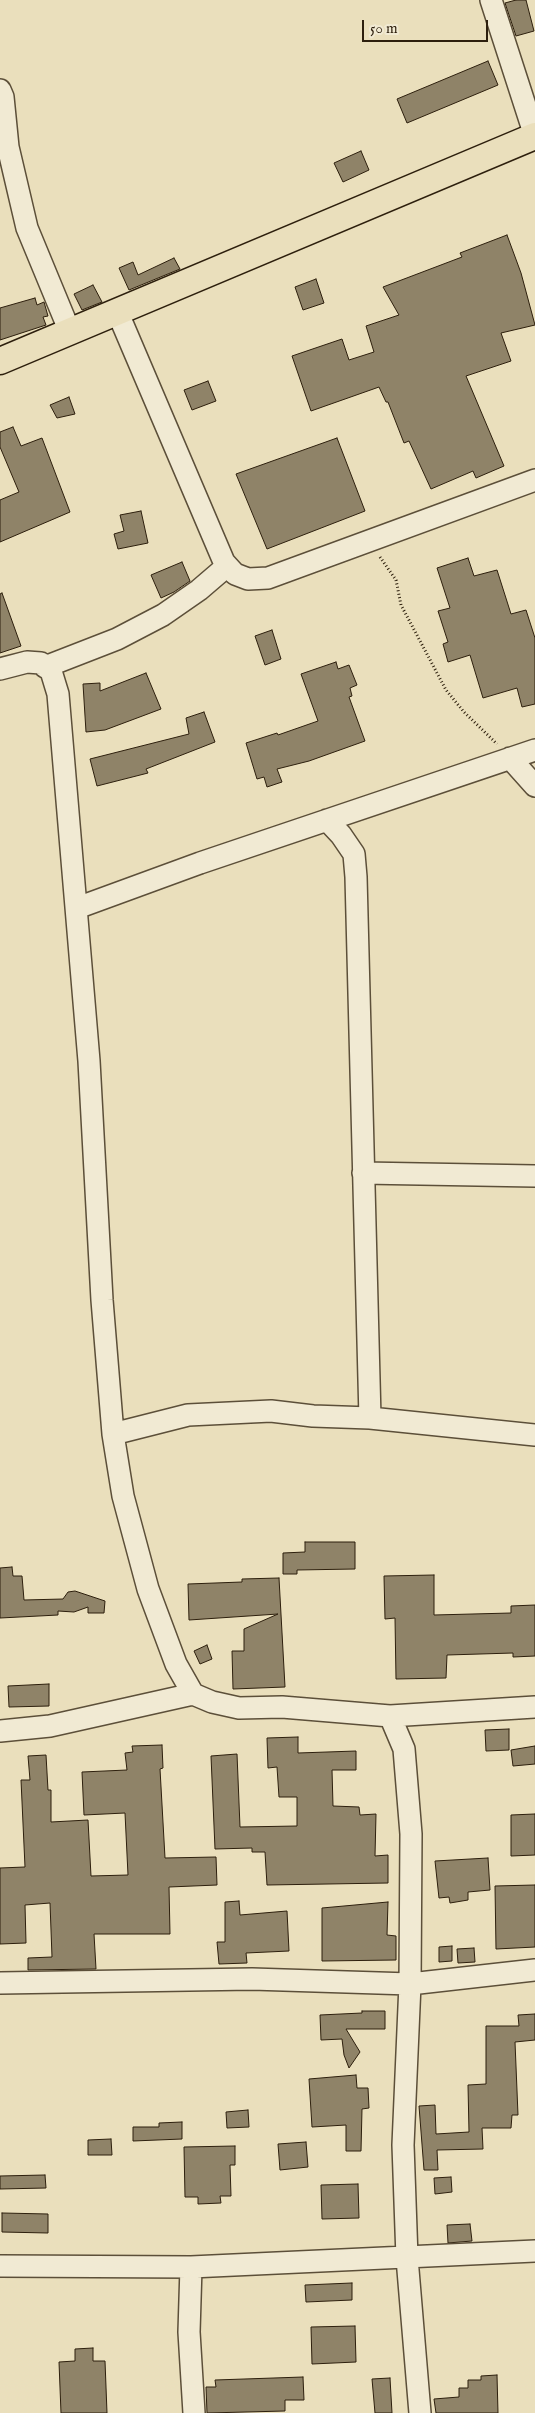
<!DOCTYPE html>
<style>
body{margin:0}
#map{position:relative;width:535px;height:2413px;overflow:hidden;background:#eadfbc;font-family:"IM FELL English",serif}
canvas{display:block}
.scale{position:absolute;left:362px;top:20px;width:126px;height:22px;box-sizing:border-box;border:2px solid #2d1f0d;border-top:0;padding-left:6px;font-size:15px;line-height:18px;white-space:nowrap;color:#2d1f0d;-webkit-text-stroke:4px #f1ead3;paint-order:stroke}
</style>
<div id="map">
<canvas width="535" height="2413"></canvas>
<div class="scale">50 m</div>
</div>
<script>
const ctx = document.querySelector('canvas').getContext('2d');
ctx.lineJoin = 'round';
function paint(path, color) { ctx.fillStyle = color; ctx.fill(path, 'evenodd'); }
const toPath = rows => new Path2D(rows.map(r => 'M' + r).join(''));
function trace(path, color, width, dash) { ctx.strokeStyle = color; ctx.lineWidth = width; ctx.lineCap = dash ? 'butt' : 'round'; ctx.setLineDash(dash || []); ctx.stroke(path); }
const building = toPath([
 [516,0,526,0,534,31,516,36,505,3,516,0],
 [488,61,498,85,407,123,397,99,488,61],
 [361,151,369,170,343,182,334,163,361,151],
 [507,235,521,273,535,325,501,333,511,361,466,376,504,466,476,478,473,471,431,489,409,441,404,443,388,402,386,402,379,387,311,411,292,356,342,339,349,360,374,352,366,326,399,315,383,287,462,257,460,253,507,235],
 [174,258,180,269,129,290,119,268,133,262,138,275,174,258],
 [316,279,324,303,303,310,295,287,316,279],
 [93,285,102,302,82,310,74,294,93,285],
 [35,298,37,305,44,302,48,316,43,317,46,325,0,340,0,308,35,298],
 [208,381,216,401,192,410,184,390,208,381],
 [69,397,75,414,57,418,50,405,69,397],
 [13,427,21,446,42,438,70,512,0,542,0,500,19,492,0,447,0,432,13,427],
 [337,438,365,511,267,549,236,474,337,438],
 [141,511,148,543,118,549,114,534,124,531,120,515,141,511],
 [468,558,474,576,497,570,511,614,526,610,535,638,535,704,522,707,517,688,483,698,470,655,448,662,443,644,448,642,438,611,450,608,437,568,468,558],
 [182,562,190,581,174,592,161,598,151,575,182,562],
 [2,593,21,646,0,653,0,594,2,593],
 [272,630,281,659,265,665,255,636,272,630],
 [336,662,338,669,349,665,357,685,350,688,352,696,349,697,365,741,309,761,277,769,282,782,267,787,264,777,257,779,246,743,277,733,278,735,318,721,301,674,336,662],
 [146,673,161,709,105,730,86,732,83,684,100,683,100,691,146,673],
 [204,712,215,742,146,769,148,773,97,786,90,759,189,734,186,718,204,712],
 [305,1542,355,1542,355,1569,297,1570,297,1574,283,1574,283,1553,305,1552,305,1542],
 [12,1567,13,1576,22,1576,24,1600,63,1599,68,1592,75,1591,105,1601,104,1613,88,1613,88,1607,74,1612,58,1611,58,1615,0,1618,0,1568,12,1567],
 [434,1575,434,1615,511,1613,511,1606,535,1605,535,1656,513,1657,513,1653,447,1655,446,1678,396,1679,395,1618,385,1619,384,1576,434,1575],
 [279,1578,285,1687,233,1689,232,1651,244,1651,244,1629,278,1614,189,1620,188,1584,242,1582,242,1579,279,1578],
 [207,1645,212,1659,200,1664,194,1651,207,1645],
 [49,1684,49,1706,9,1707,8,1686,49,1684],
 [509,1729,509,1750,486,1751,485,1730,509,1729],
 [298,1737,298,1753,356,1751,356,1770,332,1770,333,1806,359,1807,360,1815,376,1814,375,1856,388,1855,388,1883,267,1885,265,1852,252,1852,252,1848,215,1849,211,1756,237,1754,240,1827,297,1826,297,1797,279,1797,277,1767,268,1768,267,1738,298,1737],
 [162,1745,163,1768,160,1769,165,1858,216,1857,217,1885,169,1887,170,1934,94,1934,96,1969,28,1970,28,1958,52,1957,50,1903,25,1905,26,1943,0,1944,0,1868,25,1867,21,1780,30,1780,28,1756,46,1755,48,1790,51,1790,51,1822,88,1820,91,1876,128,1875,125,1813,84,1815,82,1772,127,1770,125,1753,133,1752,132,1746,162,1745],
 [535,1746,535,1764,513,1766,511,1750,535,1746],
 [535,1814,535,1855,511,1856,511,1815,535,1814],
 [488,1858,490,1890,468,1892,468,1900,450,1903,449,1897,439,1898,435,1861,488,1858],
 [535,1885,535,1947,496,1949,495,1886,535,1885],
 [239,1901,240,1915,287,1911,289,1951,246,1953,247,1963,219,1964,217,1942,225,1942,225,1902,239,1901],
 [388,1902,387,1935,396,1936,396,1960,322,1961,322,1908,388,1902],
 [452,1946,452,1961,439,1962,439,1947,452,1946],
 [474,1948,475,1962,458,1963,457,1949,474,1948],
 [362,2011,385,2011,385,2029,346,2029,360,2052,349,2068,344,2055,342,2039,321,2040,320,2015,362,2013,362,2011],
 [535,2014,535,2040,515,2042,518,2115,512,2115,511,2128,482,2128,483,2149,437,2150,438,2170,424,2170,419,2106,435,2105,436,2134,469,2132,468,2085,486,2084,486,2026,519,2026,518,2015,535,2014],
 [356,2075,357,2088,368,2088,369,2108,362,2109,361,2151,346,2151,346,2125,312,2127,309,2079,356,2075],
 [248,2110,249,2127,227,2128,226,2112,248,2110],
 [182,2122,182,2139,133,2141,133,2127,159,2127,159,2123,182,2122],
 [111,2139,112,2155,88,2155,88,2140,111,2139],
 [306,2142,308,2167,280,2170,278,2144,306,2142],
 [235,2146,235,2165,230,2165,231,2196,220,2196,221,2203,198,2204,198,2197,185,2197,184,2147,235,2146],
 [45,2175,46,2188,0,2189,0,2176,45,2175],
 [451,2177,452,2192,435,2194,434,2178,451,2177],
 [358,2184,359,2218,322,2219,321,2185,358,2184],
 [2,2213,48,2214,48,2233,2,2232,2,2213],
 [470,2224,472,2241,448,2243,447,2225,470,2224],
 [352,2283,352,2300,306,2302,305,2285,352,2283],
 [355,2326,356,2362,312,2364,311,2327,355,2326],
 [93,2348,93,2361,105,2361,107,2413,61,2413,59,2362,75,2361,75,2349,93,2348],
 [497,2375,498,2413,436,2413,434,2399,459,2397,459,2388,468,2388,468,2380,481,2380,481,2376,497,2375],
 [303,2377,304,2400,285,2400,285,2411,207,2413,206,2387,216,2387,215,2380,303,2377],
 [390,2378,392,2413,375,2413,372,2379,390,2378]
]);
paint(building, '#8f8368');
trace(building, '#2d1f0d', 1);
const minor = toPath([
 [491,0,535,136],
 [0,90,3,97,8,147,27,228,70,332],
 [117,311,224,562,235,574,248,579,268,578,535,480],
 [45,667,117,639,163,615,199,590,227,566],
 [0,669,27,662,41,663,51,671,58,694,89,1061,102,1300,113,1434,123,1496,148,1589,176,1664,193,1694,212,1702,239,1708,282,1707,390,1716,535,1707],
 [510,758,535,786],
 [327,820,341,835,354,854,356,877,370,1418],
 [77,908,200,863,535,750],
 [363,1173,535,1176],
 [113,1434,188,1415,271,1411,313,1416,370,1418,535,1435],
 [390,1716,404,1749,411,1834,410,1984,403,2145,407,2258,420,2413],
 [0,1731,50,1726,193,1694],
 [0,1983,252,1979,410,1984,535,1970],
 [0,2266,191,2267,535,2251],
 [191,2267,189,2332,194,2413]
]);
const major = toPath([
 [0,361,535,136]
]);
trace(minor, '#5c4f39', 24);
trace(major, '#2d1f0d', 29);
trace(toPath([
 [380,557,396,580,401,605,446,690,464,712,497,744]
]), '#2d1f0d', 3, [1, 2.5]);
trace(minor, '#f1ead3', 21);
trace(major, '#eadfbc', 26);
</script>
